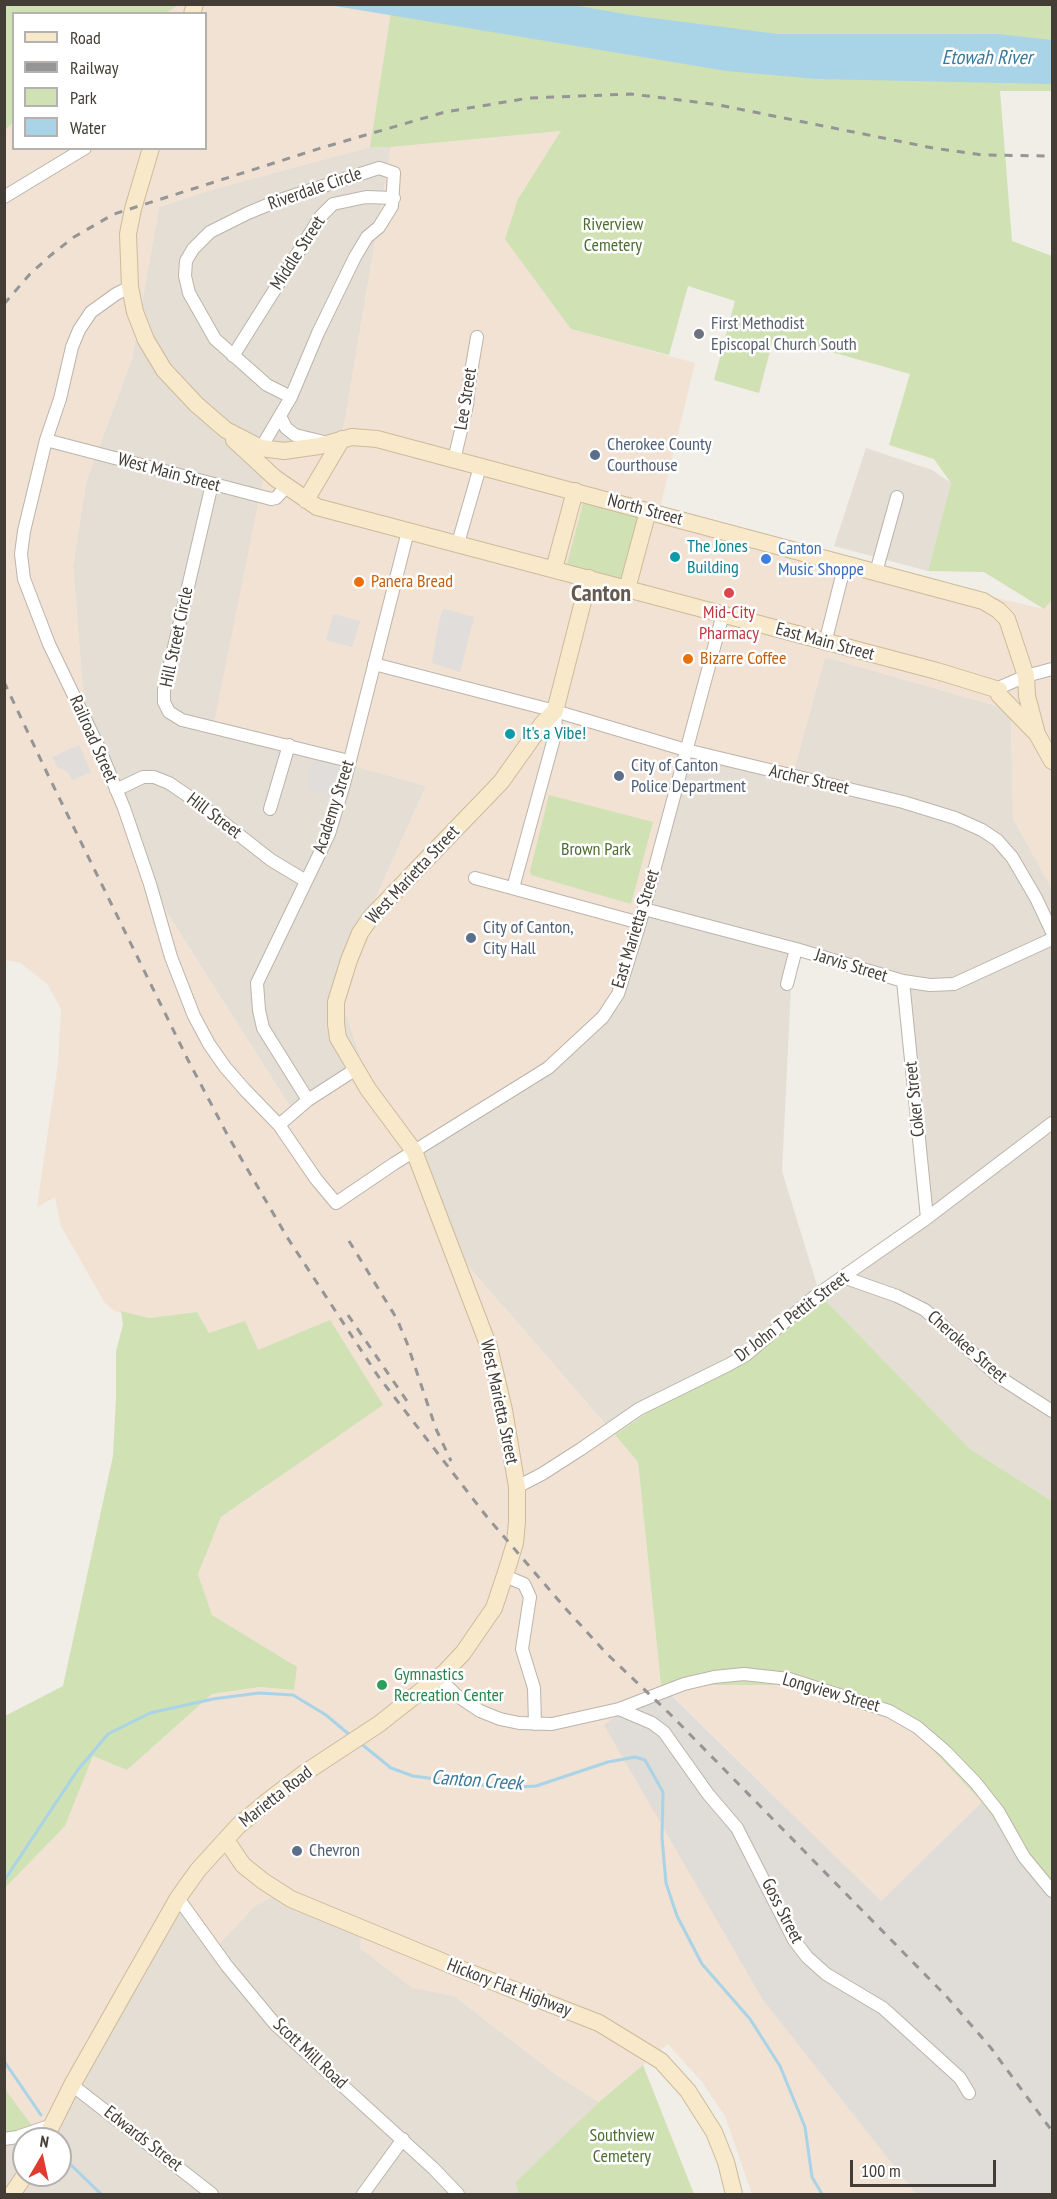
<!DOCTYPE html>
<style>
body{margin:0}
#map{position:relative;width:1057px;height:2199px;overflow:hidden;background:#f1ede7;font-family:"PT Sans Narrow",sans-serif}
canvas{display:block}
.frame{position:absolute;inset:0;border:6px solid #433d36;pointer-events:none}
.legend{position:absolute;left:12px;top:12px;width:195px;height:138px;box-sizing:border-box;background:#fff;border:2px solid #b4b1af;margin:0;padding:8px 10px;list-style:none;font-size:18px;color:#433d36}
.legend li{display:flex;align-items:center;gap:12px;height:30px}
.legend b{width:30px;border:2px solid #b4b1af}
.north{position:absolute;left:12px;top:2127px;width:60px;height:60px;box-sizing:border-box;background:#fff;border:2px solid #b4b1af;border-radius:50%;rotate:9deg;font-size:16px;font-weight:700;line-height:24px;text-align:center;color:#433d36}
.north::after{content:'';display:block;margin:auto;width:21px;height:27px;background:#e13a2e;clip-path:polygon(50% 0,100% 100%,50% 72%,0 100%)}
.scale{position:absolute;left:850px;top:2160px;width:146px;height:27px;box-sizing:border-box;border:3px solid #433d36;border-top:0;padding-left:8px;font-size:18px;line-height:21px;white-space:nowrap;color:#433d36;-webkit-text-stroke:4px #fff;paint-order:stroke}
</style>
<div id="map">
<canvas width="1057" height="2199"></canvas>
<div class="frame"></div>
<ul class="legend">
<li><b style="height:8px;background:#f8e9ca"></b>Road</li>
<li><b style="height:8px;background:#959595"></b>Railway</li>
<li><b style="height:16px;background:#d0e1b4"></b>Park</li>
<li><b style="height:16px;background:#a9d3e7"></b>Water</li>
</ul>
<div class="north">N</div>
<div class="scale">100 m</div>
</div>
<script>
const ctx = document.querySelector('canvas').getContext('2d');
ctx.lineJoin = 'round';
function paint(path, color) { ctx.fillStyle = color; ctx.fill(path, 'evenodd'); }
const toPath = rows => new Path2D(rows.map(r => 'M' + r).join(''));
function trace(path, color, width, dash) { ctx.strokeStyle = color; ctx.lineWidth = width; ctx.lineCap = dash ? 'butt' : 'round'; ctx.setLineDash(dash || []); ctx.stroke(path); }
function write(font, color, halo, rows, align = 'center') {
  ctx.font = font + ' "PT Sans Narrow",sans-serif'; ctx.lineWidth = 5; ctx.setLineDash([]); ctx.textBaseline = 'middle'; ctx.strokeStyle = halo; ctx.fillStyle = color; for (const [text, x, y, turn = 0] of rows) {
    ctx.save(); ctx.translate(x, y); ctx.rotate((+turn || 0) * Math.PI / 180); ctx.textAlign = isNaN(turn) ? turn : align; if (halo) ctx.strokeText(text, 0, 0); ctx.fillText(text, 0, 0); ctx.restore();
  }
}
paint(toPath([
 [370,147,391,147,342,437,214,727,426,786,336,986,360,1055,298,1119,143,875,84,705,73,566,86,482,132,359,159,207,210,190],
 [866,448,932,470,951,483,928,571,834,546],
 [825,657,1011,710,1013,818,1052,889,1052,1501,970,1449,820,1295,615,1435,463,1260,417,1153,689,745,793,773],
 [793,945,907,984,926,1217,820,1295,782,1171],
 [277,1894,362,1931,360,1948,412,1987,454,1996,558,2076,599,2102,517,2182,518,2194,5,2194,4,2133,39,2135,184,1899,219,1944,255,1906],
 [24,2139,60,2139,60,2175,24,2175]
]), '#e4ded5');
paint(toPath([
 [178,4,392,5,370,147,210,190,159,207,132,359,86,482,73,566,84,705,143,875,298,1119,360,1055,336,986,426,786,213,727,268,453,342,437,391,147,562,131,518,199,571,329,695,363,659,512,827,559,1044,609,1052,600,1052,889,1013,818,1011,710,825,657,793,773,689,746,619,1007,417,1153,463,1260,638,1462,661,1685,785,1685,908,1724,982,1802,881,1901,662,1685,763,2000,916,2194,752,2194,725,2116,703,2083,668,2044,599,2102,558,2076,454,1996,412,1988,360,1948,362,1930,277,1894,255,1906,219,1944,184,1899,39,2135,5,2089,5,1888,65,1826,93,1756,127,1770,212,1694,260,1687,294,1690,296,1667,212,1615,198,1574,221,1517,267,1486,257,1351,209,1333,197,1312,149,1318,114,1311,105,1303,61,1226,55,1197,37,1207,58,1063,61,1009,48,985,21,963,5,960,5,130,13,123,14,148,206,148,206,14,166,13]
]), '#f1e2d4');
paint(toPath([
 [661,1685,881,1901,982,1802,1052,1899,1052,2194,916,2194,763,2000,604,1725]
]), '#e0dcd8');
paint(toPath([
 [5,4,178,4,178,5,166,13,14,14,13,123,5,130],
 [392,5,1052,5,1052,91,1000,91,1012,241,1052,256,1052,600,1044,609,984,572,928,571,951,483,934,459,889,445,910,374,774,336,759,393,714,380,735,301,688,286,669,355,571,329,505,239,518,199,561,131,391,147,370,147],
 [584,500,641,515,623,580,567,564],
 [549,795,653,822,631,904,531,875,530,871],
 [820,1295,970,1449,1052,1501,1052,1899,980,1800,908,1724,785,1685,661,1685,638,1462,615,1435],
 [121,1311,149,1318,197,1312,209,1333,245,1321,258,1350,330,1320,383,1405,221,1517,198,1574,212,1615,297,1667,294,1690,260,1687,212,1694,127,1770,93,1756,65,1826,5,1888,5,1716,63,1686,113,1456,116,1398,116,1351,123,1325],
 [643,2065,694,2194,518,2194,516,2182,599,2102],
 [5,2089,39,2135,5,2133]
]), '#d0e1b4');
paint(toPath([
 [445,609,474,617,460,672,432,663,437,632,442,611],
 [333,614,360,621,352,647,326,640],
 [79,745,91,772,72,780,68,772,57,767,53,757],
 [313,758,340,765,331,795,307,789]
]), '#e0dddb');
paint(toPath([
 [329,5,573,5,636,16,778,34,998,34,1052,40,1052,84,817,79,727,71]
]), '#a9d3e7');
trace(toPath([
 [359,1742,391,1768,413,1776,505,1788,536,1786,608,1762,635,1757,645,1760,663,1792,662,1838,666,1883,677,1916,702,1964,750,2019,780,2066,805,2127,812,2177,822,2194],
 [4,1881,77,1771,108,1734,150,1713,213,1699,259,1693,293,1695,326,1715,351,1736],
 [4,2061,41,2115],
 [60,2149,70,2164,101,2194]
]), '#a9d3e7', 3);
const street = toPath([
 [4,197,85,148],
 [130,287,116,294,91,312,79,330,72,347,60,399,46,440,24,531,21,554,24,579,49,644,99,748,124,808,150,884,171,957,194,1016,209,1044,225,1067,245,1090,279,1125,316,1179,336,1203,395,1163,548,1068,603,1017,618,994,640,923,723,614],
 [233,356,321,216,333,204,366,197,394,198],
 [280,416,286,428,295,435,324,442],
 [46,440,271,499,276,498,287,486],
 [261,448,291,397,318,333,355,257,367,237,379,227,392,206,394,173,379,168,277,201,248,213,210,232,193,249,186,261,185,276,189,293,215,339,267,385,291,397],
 [454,460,467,405,469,384,477,337],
 [212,484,164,690,164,702,169,712,182,720,349,761],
 [458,543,480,467],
 [876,572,897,497],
 [825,643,845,564],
 [374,664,555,711,686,750,903,802,955,818,982,830,997,840,1012,857,1036,898,1052,932],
 [999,690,1003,686,1026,676,1052,669],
 [116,790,143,777,154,777,169,783,197,802,271,860,306,881],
 [270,809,289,745],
 [475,878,640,923],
 [513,888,556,731,555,711],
 [644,909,796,949,903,981,930,985,954,984,1052,939],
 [903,981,927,1218],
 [787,984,796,949],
 [308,1100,263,1028,259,1010,257,983,329,834,344,784,408,531],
 [279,1125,308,1100,356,1069],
 [843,1277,897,1296,925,1310,999,1377,1052,1411],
 [517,1487,542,1474,581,1449,639,1409,728,1365,746,1355,814,1297,927,1218,1052,1123],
 [505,1576,524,1584,530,1597,522,1649,534,1688,535,1724],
 [439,1678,456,1695,480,1711,500,1719,519,1723,552,1724,619,1709,684,1684,714,1677,744,1674,789,1679,889,1711,917,1727,945,1751,975,1782,998,1811,1024,1857,1052,1891],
 [619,1709,652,1723,664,1732,708,1794,737,1828,794,1940,807,1957,826,1974,883,2008,960,2078,969,2093],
 [178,1898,227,1966,275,2024,433,2168,458,2194],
 [72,2085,212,2194],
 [4,2139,17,2137,52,2125],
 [363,2194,403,2139]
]);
const secondary = toPath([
 [192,14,195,4],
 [151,148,133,209,128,234,130,287,135,312,146,340,164,370,197,405,226,430,261,448,284,451,319,446,352,437,377,439,983,601,998,610,1007,619,1026,676,1027,696,1037,734],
 [234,440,275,478,317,507,937,671,999,690,999,695,1037,734,1052,761],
 [306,500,342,439],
 [554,569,575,491],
 [627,589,648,511],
 [226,1840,243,1865,263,1881,291,1899,458,1968,599,2023,661,2061,688,2091,714,2132,726,2162,734,2194],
 [45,2139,72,2085,128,1986,178,1898,198,1870,238,1826,269,1800,306,1772,379,1724,445,1672,463,1653,494,1608,508,1566,515,1543,517,1522,517,1487,504,1410,489,1347,414,1151,368,1089,338,1038,336,1024,336,1002,349,960,360,933,371,917,501,782,543,723,555,711,589,578],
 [12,2194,25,2175]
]);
trace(street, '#bbb4aa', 14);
trace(secondary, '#ccbb9b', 18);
trace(street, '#fff', 12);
trace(secondary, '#f8e9ca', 16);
trace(toPath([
 [4,304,30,274,51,255,74,237,114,214,321,148,445,112,529,98,631,94,719,105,933,148,983,155,1052,156],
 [4,682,49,777,188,1060,228,1136,287,1237,378,1376,487,1517,566,1609,606,1653,670,1714,947,1997,991,2048,1052,2131],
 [349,1241,397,1319,407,1343,436,1429,451,1461],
 [348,1315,409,1404]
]), '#959595', 3, [8, 8]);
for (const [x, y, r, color] of [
 [699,334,6,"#6b7280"],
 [595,455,6,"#5c6f8a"],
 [675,557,6,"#0f9aa8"],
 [766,559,6,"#3f7fe0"],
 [359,582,6,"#e8710a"],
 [729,593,6,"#e0444e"],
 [688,659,6,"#e8710a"],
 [510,734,6,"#0f9aa8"],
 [619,776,6,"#5c6f8a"],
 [471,938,6,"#5c6f8a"],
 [382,1685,6,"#2e9e5b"],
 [297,1851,6,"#5c6f8a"]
]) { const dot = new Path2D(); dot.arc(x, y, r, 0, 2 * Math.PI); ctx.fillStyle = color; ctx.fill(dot); trace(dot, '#fff', 2); }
write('18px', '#433d36', '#fff', [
 ["Riverdale Circle",315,189,-19],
 ["Middle Street",298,253,-57],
 ["Lee Street",466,399,-81],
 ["West Main Street",169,473,15],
 ["North Street",645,510,15],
 ["Hill Street Circle",177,637,-78],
 ["East Main Street",825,642,15],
 ["Railroad Street",93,739,66],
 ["Archer Street",809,780,13],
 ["Academy Street",334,807,-72],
 ["Hill Street",214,816,37],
 ["West Marietta Street",413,875,-47],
 ["East Marietta Street",636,929,-73],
 ["Jarvis Street",851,966,17],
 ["Coker Street",915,1099,-96],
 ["Dr John T Pettit Street",792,1317,-37],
 ["Cherokee Street",967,1347,41],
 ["West Marietta Street",499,1402,78],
 ["Longview Street",831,1693,16],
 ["Marietta Road",276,1797,-38],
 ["Goss Street",782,1911,63],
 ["Hickory Flat Highway",509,1988,21],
 ["Scott Mill Road",310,2054,43],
 ["Edwards Street",143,2139,38]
]);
write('18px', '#4d6e31', '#fff', [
 ["Riverview",613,225],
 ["Cemetery",613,246],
 ["Brown Park",596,850],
 ["Southview",622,2136],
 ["Cemetery",622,2157]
]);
write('18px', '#5b616d', '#fff', [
 ["First Methodist",711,324],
 ["Episcopal Church South",711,345]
], 'left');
write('18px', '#4e5e75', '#fff', [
 ["Cherokee County",607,445],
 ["Courthouse",607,466],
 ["City of Canton",631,766],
 ["Police Department",631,787],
 ["City of Canton,",483,928],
 ["City Hall",483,949],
 ["Chevron",309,1851]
], 'left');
write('18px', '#0d838f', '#fff', [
 ["The Jones",687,547],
 ["Building",687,568],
 ["It's a Vibe!",522,734]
], 'left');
write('18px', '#366cbe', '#fff', [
 ["Canton",778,549],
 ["Music Shoppe",778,570]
], 'left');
write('18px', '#c56008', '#fff', [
 ["Panera Bread",371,582],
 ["Bizarre Coffee",700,659]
], 'left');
write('18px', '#be3a42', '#fff', [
 ["Mid-City",729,613],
 ["Pharmacy",729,634]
]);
write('18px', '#27864d', '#fff', [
 ["Gymnastics",394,1675],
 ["Recreation Center",394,1696]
], 'left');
write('italic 20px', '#3a7a9b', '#fff', [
 ["Etowah River",987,58],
 ["Canton Creek",477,1781,4]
]);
write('bold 24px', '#655a4f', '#fff', [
 ["Canton",601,594]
]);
</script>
